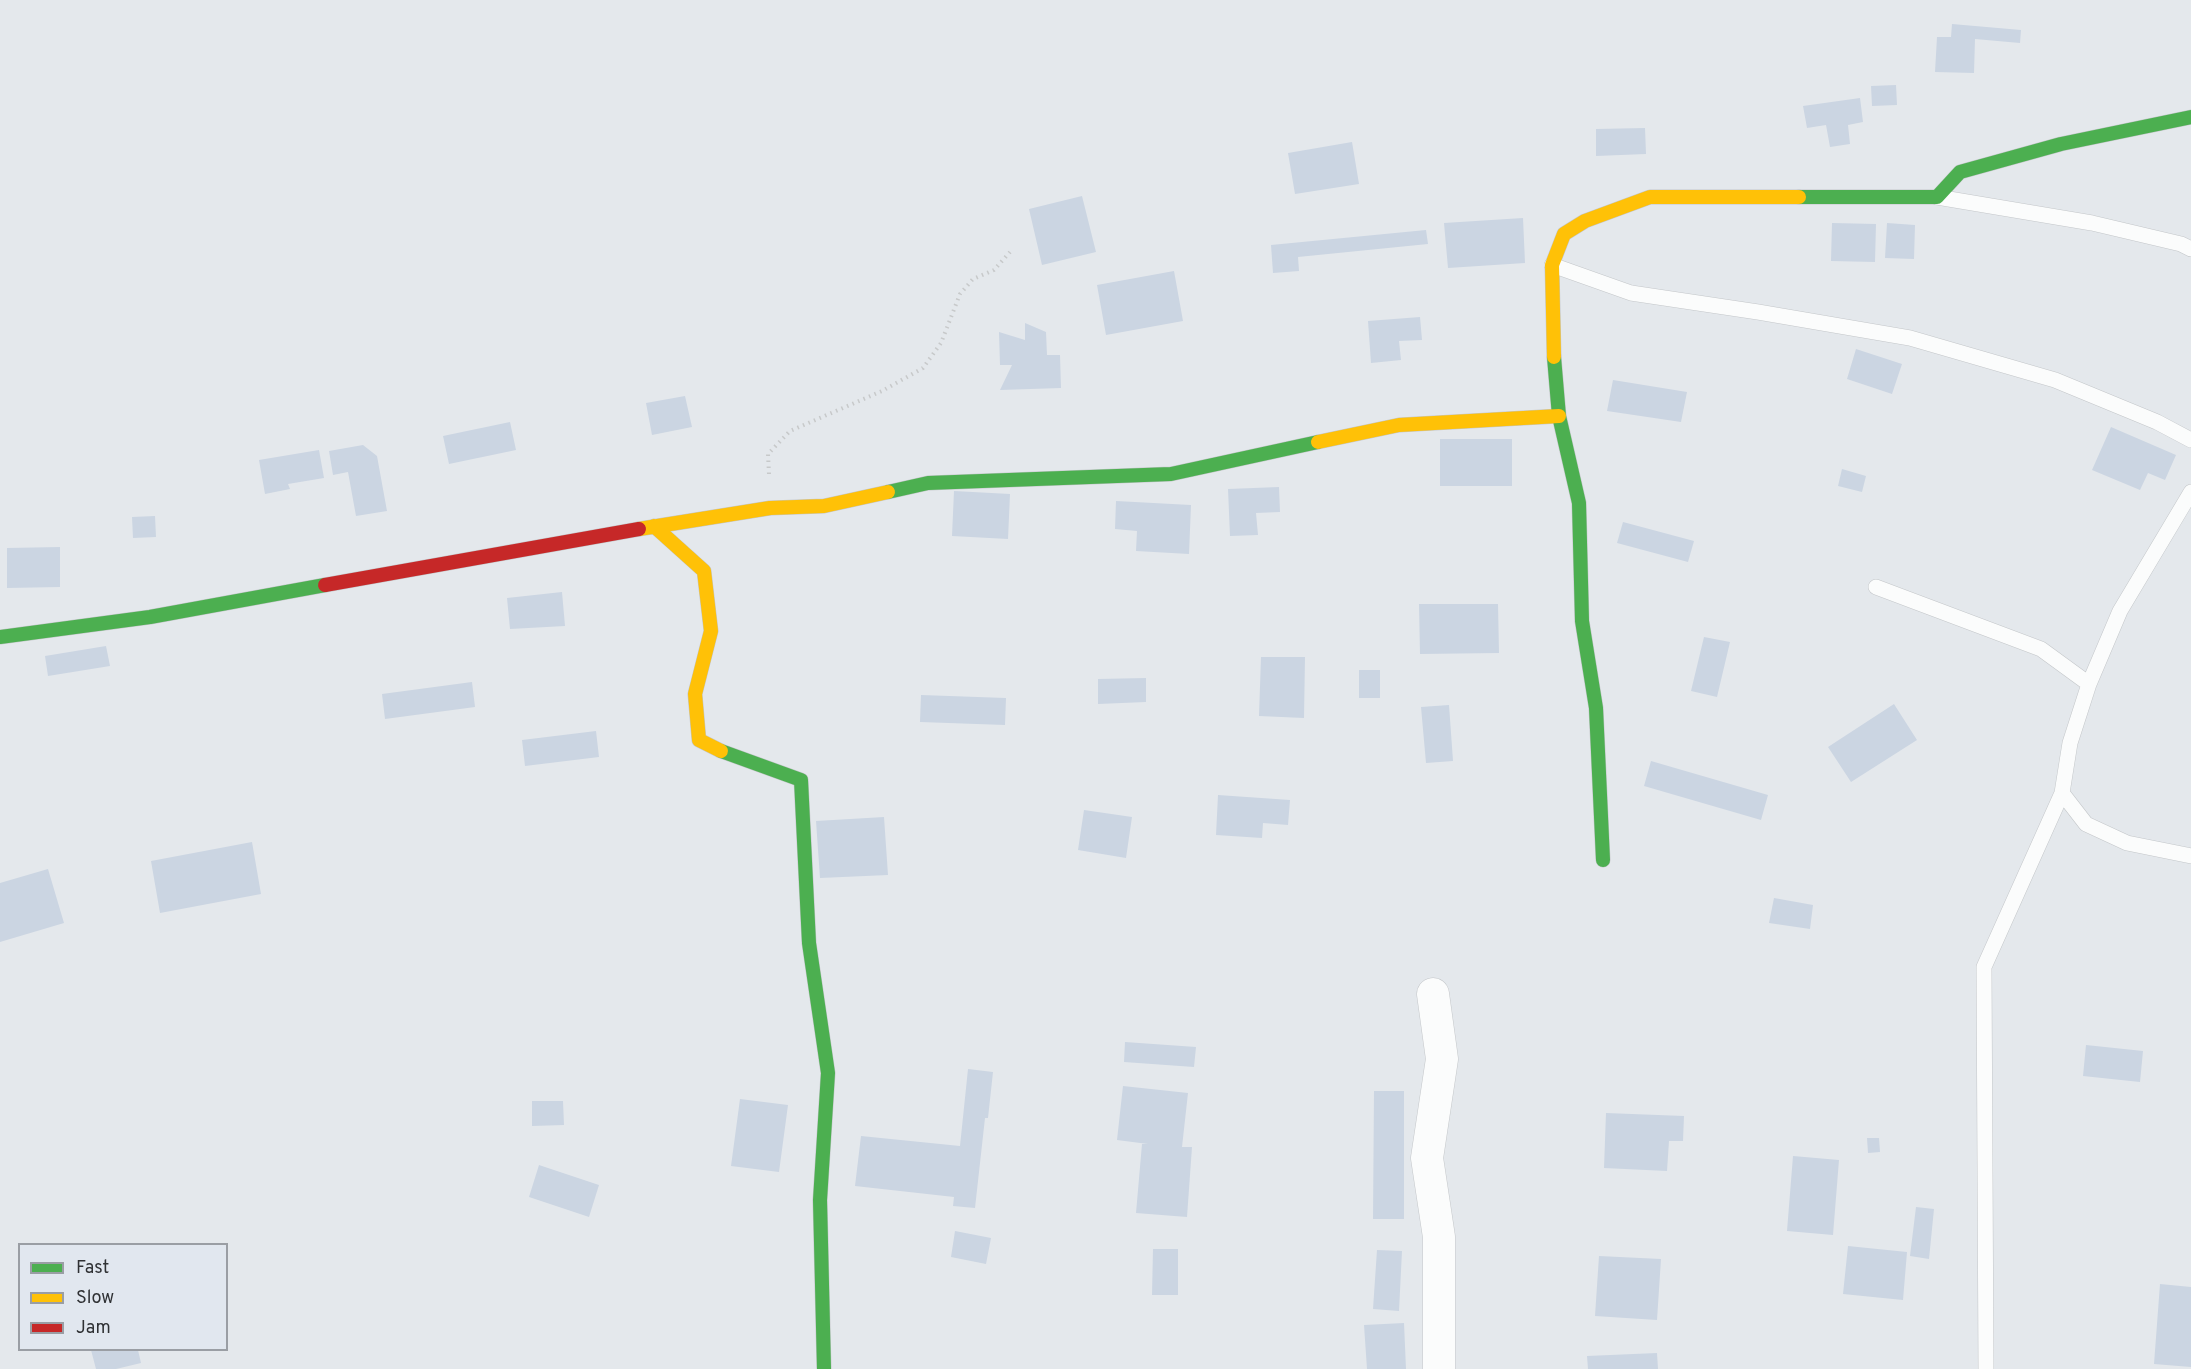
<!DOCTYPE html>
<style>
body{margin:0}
#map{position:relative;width:2191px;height:1369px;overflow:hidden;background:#e4e8ec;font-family:Overpass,sans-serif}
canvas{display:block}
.legend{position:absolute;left:18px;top:1243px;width:210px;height:108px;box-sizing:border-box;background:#e1e7ef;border:2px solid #9a9ea4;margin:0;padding:8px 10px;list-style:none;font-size:18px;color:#2f3134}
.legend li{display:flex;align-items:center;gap:12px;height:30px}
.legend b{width:30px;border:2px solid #9a9ea4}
</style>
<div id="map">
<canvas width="2191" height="1369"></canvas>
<ul class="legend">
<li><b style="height:8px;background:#4caf50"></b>Fast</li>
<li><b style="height:8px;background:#ffc107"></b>Slow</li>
<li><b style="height:8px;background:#c62828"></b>Jam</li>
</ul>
</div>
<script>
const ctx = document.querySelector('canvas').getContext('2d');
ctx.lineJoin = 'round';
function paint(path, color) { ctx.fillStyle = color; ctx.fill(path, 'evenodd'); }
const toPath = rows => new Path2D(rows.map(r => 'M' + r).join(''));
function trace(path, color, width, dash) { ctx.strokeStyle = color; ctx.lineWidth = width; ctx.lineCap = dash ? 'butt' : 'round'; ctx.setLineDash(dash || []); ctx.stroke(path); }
paint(toPath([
 [1952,24,2021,30,2020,43,1975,39,1974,73,1935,72,1937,37,1951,37],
 [1896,85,1897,105,1872,106,1871,86],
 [1860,98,1863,122,1848,125,1850,144,1830,147,1826,125,1807,128,1803,106],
 [1645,128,1646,154,1596,156,1596,129],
 [1352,142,1359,184,1295,194,1288,153],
 [1082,196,1096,252,1042,265,1029,209],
 [1523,218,1525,263,1448,268,1444,223],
 [1832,223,1876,224,1875,262,1831,261],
 [1887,223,1915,225,1914,259,1885,258],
 [1426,230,1428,244,1298,257,1299,271,1273,273,1271,245],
 [1174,271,1183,321,1106,335,1097,285],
 [1420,317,1422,340,1399,341,1401,360,1371,363,1368,321],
 [1025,323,1046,332,1047,355,1060,355,1061,388,1000,390,1012,365,1000,365,999,332,1025,340],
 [1856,349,1902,364,1892,394,1847,379],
 [1613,380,1687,392,1681,422,1607,411],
 [685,396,692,427,652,435,646,403],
 [510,422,516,450,449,464,443,436],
 [2111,427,2176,455,2165,480,2148,473,2140,490,2092,470],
 [1440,439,1512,439,1512,486,1440,486],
 [363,445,377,456,387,511,356,516,348,472,333,475,329,451],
 [319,450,324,478,288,484,290,489,265,494,259,460],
 [1842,469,1866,476,1862,492,1838,486],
 [1279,487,1280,512,1256,513,1258,535,1230,536,1228,489],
 [954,491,1010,494,1008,539,952,536],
 [1116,501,1191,505,1189,554,1136,551,1137,531,1115,529],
 [155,516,156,537,133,538,132,517],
 [1623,522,1694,541,1688,562,1617,543],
 [60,547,60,587,7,588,7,548],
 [562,592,565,626,510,629,507,598],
 [1419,604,1498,604,1499,653,1420,654],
 [1704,637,1730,642,1717,697,1691,691],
 [106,646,110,666,48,676,45,656],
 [1261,657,1305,657,1304,718,1259,716],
 [1359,670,1380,670,1380,698,1359,698],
 [1146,678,1146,702,1098,704,1098,679],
 [472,682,475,707,385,719,382,694],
 [921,695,1006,698,1005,725,920,722],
 [1894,704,1917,740,1851,782,1828,747],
 [1449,705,1453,761,1426,763,1421,707],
 [596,731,599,757,525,766,522,740],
 [1651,761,1768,795,1761,820,1644,786],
 [1218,795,1290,800,1288,825,1263,823,1262,838,1216,835],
 [1084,810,1132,817,1126,858,1078,850],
 [884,817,888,875,820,878,816,821],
 [252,842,261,894,160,913,151,861],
 [48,869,64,923,0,942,0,883],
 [1774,898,1813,905,1810,929,1769,923],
 [1125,1042,1196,1047,1194,1067,1124,1062],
 [2086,1045,2143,1051,2140,1082,2083,1076],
 [968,1069,993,1072,988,1118,985,1118,975,1208,953,1206,954,1197,855,1186,861,1136,960,1146],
 [1123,1086,1188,1093,1182,1147,1192,1147,1187,1217,1136,1213,1142,1144,1148,1144,1117,1140],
 [1374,1091,1404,1091,1404,1219,1373,1219],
 [740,1099,788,1105,779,1172,731,1166],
 [532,1101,563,1101,564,1125,532,1126],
 [1606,1113,1684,1116,1683,1141,1669,1141,1667,1171,1604,1168],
 [1867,1138,1879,1138,1880,1152,1868,1153],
 [1793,1156,1839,1160,1833,1235,1787,1231],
 [539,1165,599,1185,589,1217,529,1197],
 [1916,1207,1934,1209,1929,1259,1910,1256],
 [955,1231,991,1238,986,1264,951,1257],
 [1848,1246,1907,1252,1903,1300,1843,1294],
 [1153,1249,1178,1249,1178,1295,1152,1295],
 [1377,1250,1402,1251,1399,1311,1373,1309],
 [1599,1256,1661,1259,1657,1320,1595,1316],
 [2160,1284,2191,1287,2191,1367,2154,1364],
 [1404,1323,1406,1369,1367,1369,1364,1325],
 [91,1350,138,1350,141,1363,116,1369,96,1369],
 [1657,1353,1658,1369,1588,1369,1587,1356]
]), '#cbd5e2');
const lane = toPath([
 [1937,197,2092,223,2181,244,2191,249],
 [1552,265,1631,293,1758,312,1910,338,2055,380,2157,422,2191,440],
 [1876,587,2041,649,2089,684],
 [2062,793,2086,824,2127,843,2191,856],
 [1986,1369,1984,967,2062,793,2070,743,2089,684,2120,611,2191,492]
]);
const street = toPath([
 [1433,994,1442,1059,1427,1158,1439,1237,1439,1369]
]);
const fast = toPath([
 [1799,197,1937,197,1960,172,2061,144,2191,117],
 [1554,357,1559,416,1579,503,1582,621,1596,708,1603,860],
 [888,492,928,483,1171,474,1318,442],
 [0,637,150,617,325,585],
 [721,751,801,780,809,943,828,1073,820,1200,824,1369]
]);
const slow = toPath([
 [1554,357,1552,265,1564,234,1585,221,1650,197,1799,197],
 [1318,442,1399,425,1559,416],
 [654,526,704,571,711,631,695,694,699,740,721,751],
 [639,529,770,508,824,506,888,492]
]);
const jam = toPath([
 [325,585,639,529]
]);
trace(lane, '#c3c6c9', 16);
trace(street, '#c3c6c9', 33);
trace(fast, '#c3c6c9', 15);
trace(slow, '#c3c6c9', 15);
trace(jam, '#c3c6c9', 15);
trace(toPath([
 [769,474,768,454,790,431,882,391,923,368,941,343,960,294,973,279,994,270,1010,252]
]), '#c7c9ca', 4, [1.5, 4.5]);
trace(lane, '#fbfcfc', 15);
trace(street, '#fbfcfc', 32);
trace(fast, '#4caf50', 14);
trace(slow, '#ffc107', 14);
trace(jam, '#c62828', 14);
</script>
